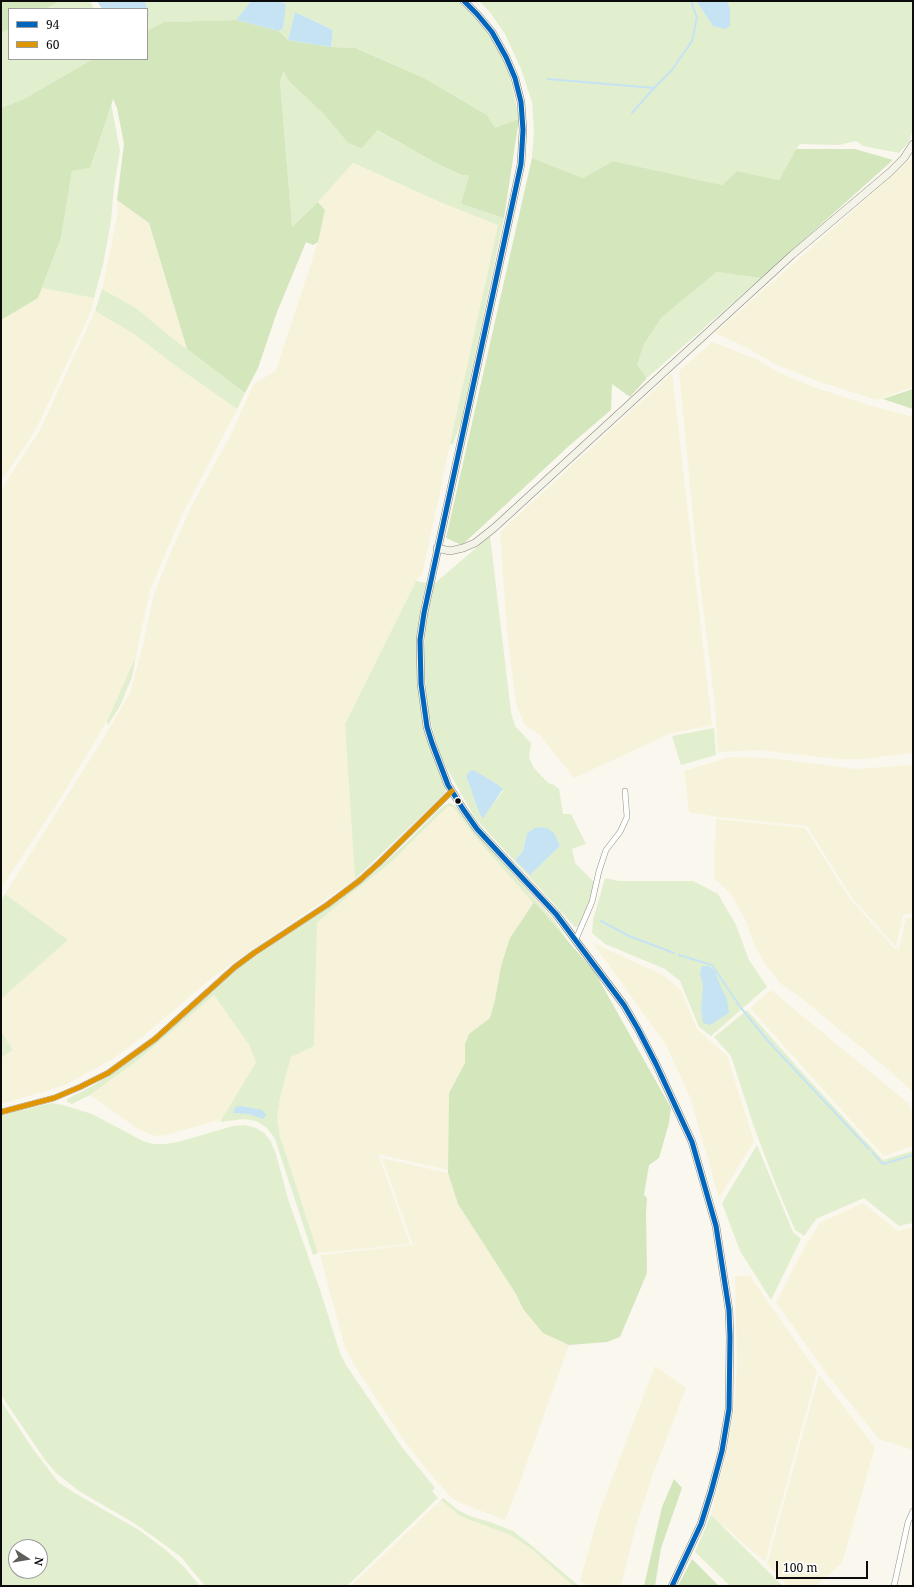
<!DOCTYPE html>
<style>
body{margin:0}
#map{position:relative;width:914px;height:1587px;overflow:hidden;background:#faf7ee;font-family:"Noto Serif",serif}
canvas{display:block}
.frame{position:absolute;inset:0;border:2px solid #0b0b0b;pointer-events:none}
.legend{position:absolute;left:8px;top:8px;width:140px;height:52px;box-sizing:border-box;background:#fff;border:1px solid #9d9d9d;margin:0;padding:5px 7px;list-style:none;font-size:12px;color:#0b0b0b}
.legend li{display:flex;align-items:center;gap:8px;height:20px}
.legend b{width:20px;border:1px solid #9d9d9d}
.north{position:absolute;left:8px;top:1539px;width:40px;height:40px;box-sizing:border-box;background:#fff;border:1px solid #9d9d9d;border-radius:50%;rotate:102deg;font-size:11px;font-weight:700;line-height:16px;text-align:center;color:#0b0b0b}
.north::after{content:'';display:block;margin:auto;width:14px;height:18px;background:#5f5e5a;clip-path:polygon(50% 0,100% 100%,50% 72%,0 100%)}
.scale{position:absolute;left:776px;top:1561px;width:92px;height:18px;box-sizing:border-box;border:2px solid #0b0b0b;border-top:0;padding-left:5px;font-size:12px;line-height:14px;white-space:nowrap;color:#0b0b0b;-webkit-text-stroke:3px #fff;paint-order:stroke}
</style>
<div id="map">
<canvas width="914" height="1587"></canvas>
<div class="frame"></div>
<ul class="legend">
<li><b style="height:5px;background:#0065bd"></b>94</li>
<li><b style="height:5px;background:#df9601"></b>60</li>
</ul>
<div class="north">N</div>
<div class="scale">100 m</div>
</div>
<script>
const ctx = document.querySelector('canvas').getContext('2d');
ctx.lineJoin = 'round';
function paint(path, color) { ctx.fillStyle = color; ctx.fill(path, 'evenodd'); }
const toPath = rows => new Path2D(rows.map(r => 'M' + r).join(''));
function trace(path, color, width, dash) { ctx.strokeStyle = color; ctx.lineWidth = width; ctx.lineCap = dash ? 'butt' : 'round'; ctx.setLineDash(dash || []); ctx.stroke(path); }
paint(toPath([
 [911,159,913,159,913,387,877,400,817,381,775,364,748,348,715,333],
 [352,163,442,203,498,225,422,574,416,581,345,724,355,879,213,977,141,1038,113,1059,63,1086,1,1104,1,1058,13,1050,1,1031,1,999,68,940,5,894,101,742,130,693,142,650,154,594,170,554,193,503,231,435,253,385,276,370,318,242,325,210,318,202],
 [117,200,149,223,187,349,171,337,136,308,102,289,117,217],
 [42,288,94,298,92,309,42,417,31,437,1,481,1,320,38,298],
 [95,311,134,334,177,367,237,409,182,515,150,590,136,656,107,721,64,793,1,888,1,490,40,430],
 [712,342,756,359,782,374,814,387,872,406,913,417,913,753,861,759,838,759,759,750,718,752,715,707,696,547,679,371],
 [672,373,712,725,669,734,574,778,540,735,525,725,516,704,507,631,500,532],
 [730,757,770,758,856,769,913,765,913,913,903,915,896,947,852,898,807,826,718,817,689,812,684,771],
 [448,806,453,807,476,838,534,902,510,938,501,966,495,1000,490,1018,469,1034,465,1044,465,1063,449,1093,448,1170,378,1154,410,1244,318,1253,280,1136,277,1119,280,1097,291,1057,314,1046,317,923,353,892,389,864],
 [716,819,805,828,850,899,894,948,899,949,906,918,913,917,913,1092,891,1072,800,997,781,984,765,964,754,944,746,921,730,893,714,878],
 [593,943,663,975,681,990,697,1029,727,1056,754,1141,719,1198,690,1097,666,1045],
 [771,990,908,1103,913,1113,913,1146,884,1156,846,1115,750,1008],
 [214,995,249,1045,256,1062,222,1119,165,1135,154,1136,138,1129,90,1095,138,1060],
 [382,1158,448,1173,458,1204,516,1294,523,1309,543,1333,569,1345,520,1482,505,1520,458,1502,448,1494,426,1469,400,1435,355,1366,345,1348,320,1255,413,1245],
 [863,1203,898,1231,913,1227,913,1450,879,1439,823,1369,776,1302,807,1243,820,1223],
 [735,1276,750,1276,817,1372,765,1562,711,1515,728,1445,735,1403,737,1364],
 [655,1366,686,1388,654,1471,636,1526,621,1586,591,1586,580,1582,599,1513],
 [819,1375,875,1447,842,1563,816,1586,788,1586,767,1564],
 [441,1500,460,1516,510,1535,533,1550,573,1586,351,1586]
]), '#f7f3da');
paint(toPath([
 [60,1,90,1,94,9,45,9],
 [145,1,251,1,237,20,164,22,147,31,147,18,149,15],
 [278,1,461,1,490,33,504,58,509,71,519,119,495,129,487,115,424,78,357,48,331,47,333,30,295,12,288,40,279,31,283,28,284,3],
 [479,1,696,1,713,26,730,8,727,1,913,1,913,129,909,142,899,153,863,146,856,141,839,145,800,144,796,149,779,180,737,171,722,185,613,161,583,178,532,158,534,130,532,102,521,69,505,34,489,11],
 [9,29,9,59,93,59,24,99,1,108,1,33],
 [285,72,323,113,348,143,362,147,376,130,436,163,462,175,469,175,461,204,504,218,461,422,453,444,450,444,498,225,442,203,353,163,318,202,292,227,280,81],
 [111,103,120,151,114,187,111,221,103,265,94,298,42,288,61,238,72,171,90,168],
 [717,272,761,278,647,378,637,365,644,344,662,317],
 [102,289,136,308,171,337,245,393,237,409,177,367,134,334,95,311],
 [490,536,511,712,515,726,531,743,529,758,534,768,548,783,554,785,559,789,563,814,571,814,586,844,572,849,575,863,594,882,588,908,579,926,575,927,475,818,446,767,436,742,428,710,424,664,425,623,432,588,434,584],
 [474,770,497,784,503,791,496,800,480,815,466,776],
 [541,827,547,828,558,841,560,846,531,874,516,859,523,851,527,833,535,828],
 [416,581,426,583,420,612,416,643,418,691,425,732,435,761,446,787,445,793,355,879,345,724],
 [136,656,132,677,120,706,108,725,107,721],
 [714,728,716,755,681,765,672,736],
 [449,803,454,805,458,809,476,833,554,920,569,943,476,838,453,807,448,806,389,864,353,892,317,923,314,1046,291,1057,280,1097,277,1119,280,1136,318,1253,313,1255,275,1139,267,1128,256,1121,244,1119,220,1122,256,1062,249,1045,214,995,138,1060,90,1095,72,1104,67,1102,67,1099,94,1085,123,1066,157,1040,241,966,338,901,370,876,405,844,442,807],
 [605,878,619,881,693,881,718,894,736,925,749,960,767,987,711,1036,699,1027,680,981,665,969,605,944,592,933,593,920],
 [5,894,68,940,1,999,1,901],
 [747,1010,799,1069,883,1160,913,1151,913,1223,899,1226,864,1198,816,1219,804,1236,795,1230,776,1185,754,1127,731,1056,714,1037],
 [1,1031,13,1050,1,1058],
 [51,1103,63,1105,92,1114,143,1141,153,1144,165,1144,178,1142,233,1126,245,1125,256,1128,264,1133,270,1140,276,1154,288,1199,320,1290,340,1353,346,1365,401,1446,435,1488,432,1491,438,1498,347,1586,205,1586,181,1557,161,1542,134,1523,79,1491,56,1473,45,1460,1,1395,1,1115],
 [757,1145,793,1232,801,1239,771,1300,740,1251,722,1203],
 [1,1401,33,1449,58,1482,73,1492,139,1530,167,1551,183,1566,200,1586,1,1586],
 [16,1547,40,1547,40,1571,16,1571],
 [443,1498,458,1510,470,1516,490,1522,513,1531,531,1545,579,1586,573,1586,533,1550,510,1535,460,1516,441,1500],
 [711,1515,783,1586,730,1586,695,1552]
]), '#e2efce');
paint(toPath([
 [1,1,60,1,45,9,9,9,9,29,1,33],
 [237,20,279,31,288,40,331,47,356,48,424,78,487,115,495,128,519,119,504,218,461,204,469,175,462,175,436,163,377,130,362,148,348,143,323,113,290,82,284,72,280,81,292,227,318,202,325,210,318,242,313,245,306,242,277,312,258,368,245,393,187,349,149,223,117,200,124,144,117,108,113,99,90,168,72,171,61,238,38,298,1,320,1,108,24,99,93,59,147,59,147,31,164,22],
 [796,149,855,149,893,160,761,278,717,272,662,317,644,344,637,365,647,378,630,397,612,384,611,410,570,445,462,545,446,538,532,158,583,178,613,161,722,185,737,171,779,180],
 [913,389,913,409,883,399],
 [534,902,594,971,671,1108,669,1123,659,1158,649,1165,644,1195,647,1198,646,1213,647,1273,620,1337,607,1342,569,1345,543,1333,523,1309,516,1294,458,1204,448,1173,449,1093,465,1063,465,1044,469,1034,490,1018,495,1000,501,966,510,938],
 [674,1479,682,1488,661,1548,655,1586,644,1586,662,1507],
 [692,1559,719,1586,678,1586]
]), '#d3e6bc');
paint(toPath([
 [97,1,145,1,149,15,147,18,147,9,102,9],
 [251,1,278,1,284,3,286,5,283,28,279,31,237,20,237,19],
 [696,1,727,1,730,8,730,26,725,29,713,26],
 [295,12,333,30,331,47,288,40],
 [474,770,497,784,503,789,483,818,480,815,466,776,470,771],
 [541,827,547,828,554,833,560,846,530,875,516,861,516,859,523,851,527,833,535,828],
 [702,966,709,966,715,971,720,985,727,999,729,1013,710,1025,703,1023,701,1009,703,987,700,973],
 [241,1106,262,1110,266,1115,263,1119,249,1114,233,1113,235,1107]
]), '#c6e3f3');
trace(toPath([
 [548,79,654,88],
 [632,113,654,88,672,70,692,41,697,18,691,1],
 [601,921,629,936,674,953],
 [679,955,712,965,741,1008,768,1041,869,1149],
 [872,1152,883,1164,913,1155]
]), '#c6e3f3', 2);
const street = toPath([
 [576,939,592,902,599,871,606,850,620,832,627,817,625,791],
 [1,1112,54,1098,80,1087,108,1073,155,1039,235,967,254,953,327,905,359,881,379,863,452,791],
 [894,1586,908,1522,913,1511]
]);
const secondary = toPath([
 [464,1,477,14,492,32,506,57,515,78,521,102,523,130,521,164,424,613,420,640,421,684,427,727,432,743,448,785,463,809,477,829,556,914,624,1005,638,1029,656,1064,692,1142,716,1226,729,1310,730,1337,729,1409,722,1451,711,1492,701,1524,672,1586],
 [437,548,450,551,463,548,475,543,494,528,792,255,890,172,904,158,913,144]
]);
trace(street, '#93918d', 6);
trace(secondary, '#898884', 8);
trace(street, '#fefefc', 5);
trace(secondary, '#f4f3e8', 7);
trace(toPath([
 [464,1,477,14,492,32,506,57,515,78,521,102,523,130,521,164,424,613,420,640,421,684,427,727,432,743,448,785,463,809,477,829,556,914,624,1005,638,1029,656,1064,692,1142,716,1226,729,1310,730,1337,729,1409,722,1451,711,1492,701,1524,672,1586]
]), '#0065bd', 5);
trace(toPath([
 [1,1112,54,1098,80,1087,108,1073,155,1039,235,967,254,953,327,905,359,881,379,863,452,791]
]), '#df9601', 5);
for (const [x, y, r, color] of [
 [458,801,3.5,"#0b0b0b"]
]) { const dot = new Path2D(); dot.arc(x, y, r, 0, 2 * Math.PI); ctx.fillStyle = color; ctx.fill(dot); trace(dot, '#fff', 1.5); }
</script>
